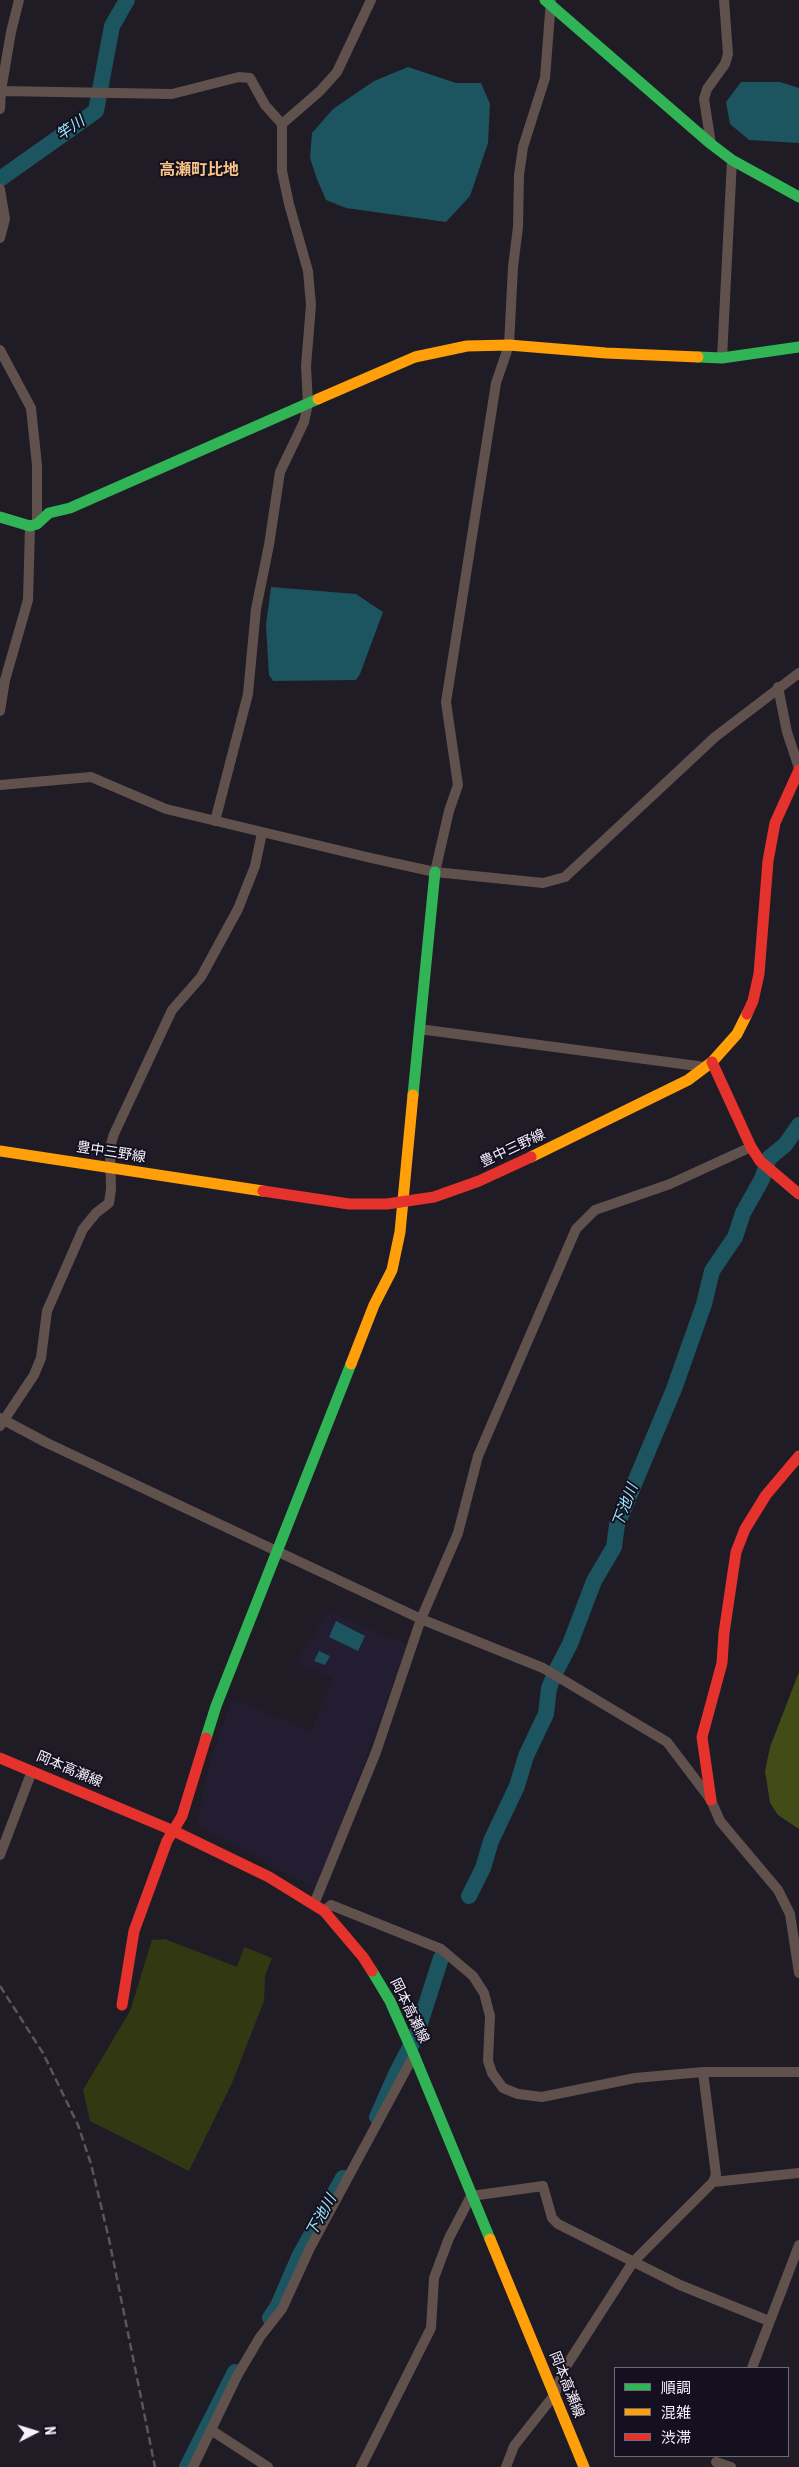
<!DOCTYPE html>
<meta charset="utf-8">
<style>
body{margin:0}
#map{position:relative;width:799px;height:2467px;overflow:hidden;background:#1f1c26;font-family:"Roboto Condensed","Noto Sans JP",sans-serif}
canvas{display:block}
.legend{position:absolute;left:614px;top:2367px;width:175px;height:90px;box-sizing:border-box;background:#14101f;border:1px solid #6e6a78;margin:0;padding:6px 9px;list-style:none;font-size:15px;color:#f5f2fd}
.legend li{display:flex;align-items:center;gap:10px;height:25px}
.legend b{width:25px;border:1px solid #6e6a78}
.north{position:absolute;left:10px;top:2407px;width:50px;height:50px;-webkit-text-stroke:4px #14101f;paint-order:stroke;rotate:85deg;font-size:14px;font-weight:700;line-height:20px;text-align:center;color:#f5f2fd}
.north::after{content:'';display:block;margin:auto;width:18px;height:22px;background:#f5f2fd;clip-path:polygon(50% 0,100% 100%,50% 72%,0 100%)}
</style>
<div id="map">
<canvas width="799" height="2467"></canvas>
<ul class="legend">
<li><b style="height:6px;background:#30b455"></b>順調</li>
<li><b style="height:6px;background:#ff9f0a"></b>混雑</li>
<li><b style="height:6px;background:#e5322d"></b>渋滞</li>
</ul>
<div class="north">N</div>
</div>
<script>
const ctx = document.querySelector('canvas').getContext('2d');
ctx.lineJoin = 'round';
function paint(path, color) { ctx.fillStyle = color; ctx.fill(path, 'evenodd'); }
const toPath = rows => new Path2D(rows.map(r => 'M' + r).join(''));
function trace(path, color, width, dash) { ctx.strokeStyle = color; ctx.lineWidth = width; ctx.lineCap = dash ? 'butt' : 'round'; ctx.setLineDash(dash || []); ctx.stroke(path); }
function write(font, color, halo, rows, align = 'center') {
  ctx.font = font + ' "Roboto Condensed","Noto Sans JP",sans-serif'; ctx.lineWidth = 4; ctx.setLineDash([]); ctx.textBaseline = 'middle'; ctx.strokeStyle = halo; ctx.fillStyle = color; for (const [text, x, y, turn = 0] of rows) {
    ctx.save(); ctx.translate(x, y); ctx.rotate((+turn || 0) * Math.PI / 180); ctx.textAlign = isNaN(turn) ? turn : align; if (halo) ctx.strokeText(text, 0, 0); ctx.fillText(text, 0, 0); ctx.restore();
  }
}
paint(toPath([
 [328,1611,408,1645,318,1886,308,1885,196,1825,211,1758,232,1699,311,1731,333,1678,296,1663]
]), '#221d30');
paint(toPath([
 [165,1939,237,1967,244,1947,272,1958,265,1976,264,2001,232,2083,189,2171,90,2121,83,2090,130,2011,152,1940]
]), '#323811');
paint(toPath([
 [799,1672,799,1829,778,1815,770,1803,765,1771,770,1747]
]), '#434b16');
paint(toPath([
 [408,67,456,83,481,83,490,104,488,143,470,196,446,222,346,208,326,200,317,179,310,158,312,133,333,109,374,81],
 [741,82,780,82,799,88,799,143,749,140,730,124,726,102],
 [271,587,356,594,383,612,360,674,356,680,273,681,269,675,266,625],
 [336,1621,365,1636,358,1651,329,1637],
 [319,1651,330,1656,325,1665,314,1661]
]), '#1c545f');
trace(toPath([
 [0,179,96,111,112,26,127,0],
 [469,1896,483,1868,491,1841,517,1786,526,1756,546,1714,549,1688,557,1669,570,1644,594,1581,614,1547,617,1525,674,1389,704,1304,712,1271,735,1237,743,1213,762,1179,769,1158,785,1145,799,1125],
 [377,2117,397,2072,416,2036,441,1958],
 [270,2318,278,2306,299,2257,343,2178],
 [187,2467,235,2372]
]), '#1c545f', 16);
trace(toPath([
 [1,91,172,94,239,77,250,78,265,105,282,124],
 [0,109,1,91,11,32,19,0],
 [711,144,704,99,707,89,725,64,728,54,724,0],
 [0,189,5,219,0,238],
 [0,350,31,408,37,465,37,524],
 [722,358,732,160],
 [778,687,787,732,799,768],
 [0,711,5,680,28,600,30,526],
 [0,785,91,777,166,809,371,858,435,872,543,883,565,877,715,737,799,673],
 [215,821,248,694,256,609,269,545,280,472,304,422,308,404,306,366,311,305,308,271,289,204,282,171,282,124,320,91,337,72,371,0],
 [435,872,449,811,458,785,446,702,496,383,509,345,513,267,518,227,519,175,523,147,545,78,551,0],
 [419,1029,705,1067],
 [0,1418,47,1443,421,1619,458,1533,478,1456,576,1229,595,1210,670,1184,751,1147],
 [0,1426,34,1375,41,1358,47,1311,83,1229,96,1213,109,1203,111,1189,110,1147,114,1134,172,1010,201,977,238,909,255,866,262,833],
 [0,1855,32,1771],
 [314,1904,376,1752,421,1619,543,1668,667,1742,711,1800,720,1821,778,1890,790,1914,799,1973],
 [324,1911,331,1905,441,1949,473,1976,484,1993,490,2016,488,2061,492,2073,503,2088,518,2094,542,2097,635,2078,703,2072,799,2072],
 [713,2182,799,2173],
 [752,2368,799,2245],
 [211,2430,268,2467],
 [716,2462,731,2467],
 [193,2467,237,2376,260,2337,282,2309,310,2248,414,2055],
 [361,2467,431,2328,434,2278,449,2238,471,2196,543,2186,552,2218,558,2224,680,2285,769,2321],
 [506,2467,514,2446,555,2394,563,2371,633,2262,713,2182,716,2175,703,2072]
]), '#60514d', 10);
trace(toPath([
 [545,0,711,144,732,160,799,197],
 [698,357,722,358,799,347],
 [0,517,30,526,37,524,49,513,70,508,318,399],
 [413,1095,435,872],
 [206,1738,216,1706,351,1364],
 [372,1971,390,2001,414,2055,490,2239]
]), '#30b455', 11);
trace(toPath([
 [318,399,415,357,467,346,509,345,606,353,698,357],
 [0,1151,263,1191],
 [531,1157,688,1080,712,1062,737,1034,747,1014],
 [351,1364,374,1305,392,1270,400,1232,413,1095],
 [490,2239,584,2467]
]), '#ff9f0a', 11);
trace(toPath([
 [747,1014,753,1001,759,974,768,861,775,823,799,770],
 [712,1062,751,1147,760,1161,799,1194],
 [263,1191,349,1204,387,1204,434,1197,479,1181,531,1157],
 [0,1758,174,1831,269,1877,324,1911,363,1957,372,1971],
 [711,1800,702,1737,722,1663,724,1633,736,1552,745,1529,766,1495,799,1456],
 [122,2005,134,1931,167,1841,182,1816,206,1738]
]), '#e5322d', 11);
trace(toPath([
 [0,1986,43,2053,78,2125,91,2164,109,2239,155,2467]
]), '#5d5455', 2.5, [8, 4]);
write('14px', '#f5f2fd', '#14101f', [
 ["豊中三野線",513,1149,-25],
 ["豊中三野線",111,1153,9],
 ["岡本高瀬線",69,1770,23],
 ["岡本高瀬線",409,2011,64],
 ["岡本高瀬線",566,2385,68]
]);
write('italic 15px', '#9ae9fc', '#14101f', [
 ["竿川",71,129,-35],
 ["下池川",626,1506,-69],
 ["下池川",322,2216,-61]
]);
write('bold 16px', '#f8c485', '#14101f', [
 ["高瀬町比地",199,171]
]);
</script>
